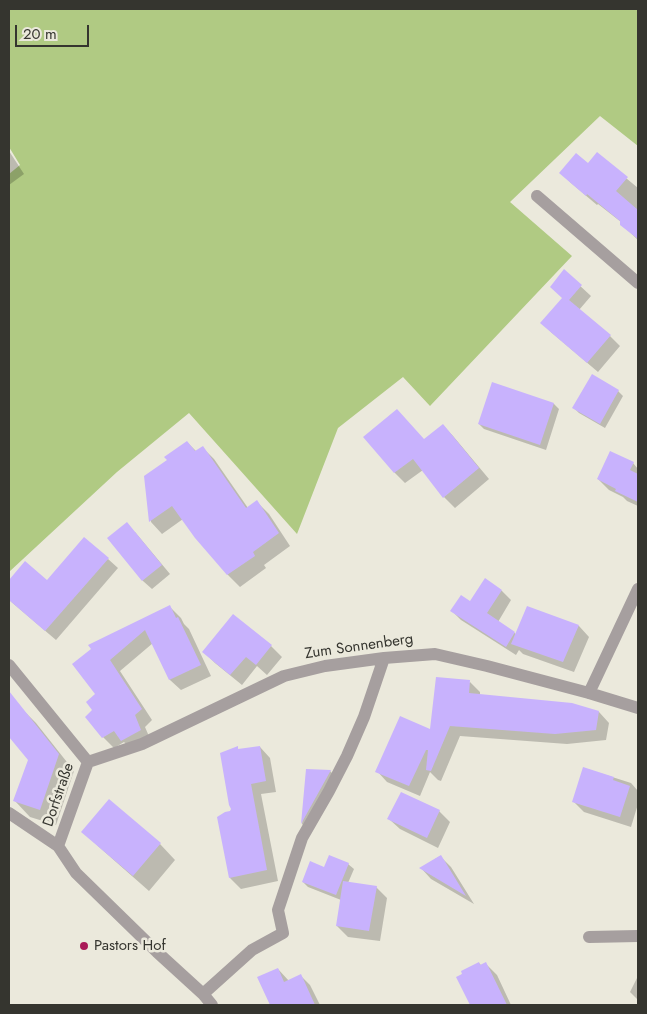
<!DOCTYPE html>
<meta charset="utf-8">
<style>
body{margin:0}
#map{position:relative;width:647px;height:1014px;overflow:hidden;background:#ebe9dc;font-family:Jost,sans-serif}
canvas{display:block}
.frame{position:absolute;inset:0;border:10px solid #35352f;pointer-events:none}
.scale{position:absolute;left:15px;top:25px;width:74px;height:22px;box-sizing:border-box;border:2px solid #35352f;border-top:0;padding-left:6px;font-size:15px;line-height:18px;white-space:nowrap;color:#35352f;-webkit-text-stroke:4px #ebe9dc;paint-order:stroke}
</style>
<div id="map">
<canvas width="647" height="1014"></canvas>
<div class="frame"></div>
<div class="scale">20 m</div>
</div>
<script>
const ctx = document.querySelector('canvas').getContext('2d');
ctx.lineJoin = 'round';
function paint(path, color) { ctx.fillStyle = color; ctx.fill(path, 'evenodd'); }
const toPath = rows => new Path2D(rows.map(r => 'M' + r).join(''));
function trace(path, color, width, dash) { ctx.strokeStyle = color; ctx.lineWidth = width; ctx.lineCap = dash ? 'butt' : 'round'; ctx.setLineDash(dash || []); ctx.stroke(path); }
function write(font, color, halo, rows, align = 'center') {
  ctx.font = font + ' Jost,sans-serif'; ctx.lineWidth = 5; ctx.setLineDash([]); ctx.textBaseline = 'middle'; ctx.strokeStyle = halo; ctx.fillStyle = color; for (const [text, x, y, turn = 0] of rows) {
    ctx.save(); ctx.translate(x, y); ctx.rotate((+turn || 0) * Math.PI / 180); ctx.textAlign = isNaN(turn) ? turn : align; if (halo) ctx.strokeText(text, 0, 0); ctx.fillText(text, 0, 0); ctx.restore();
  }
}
paint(toPath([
 [9,9,638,9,638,146,600,116,510,202,572,256,430,406,403,377,338,428,297,534,189,413,117,472,9,572,9,174,20,165,9,147]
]), '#b0ca83');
paint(toPath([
 [9,151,24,174,9,185],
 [597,154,638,188,638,240,621,224,621,222,598,204,597,205,571,183,561,173,588,164],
 [564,271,591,296,579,310,610,336,620,346,598,372,552,333,542,323,563,298],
 [492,384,554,404,559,409,546,450,484,429,479,424],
 [618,391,623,396,605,428,579,413,574,408],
 [443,425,453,436,489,479,455,508,444,497,423,470,405,483,394,472,425,440],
 [187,442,197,452,202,447,214,459,248,508,257,502,269,514,290,546,264,565,266,568,240,587,228,575,196,538,183,519,162,534,151,522,146,476,168,460],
 [633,463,638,469,638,506,627,501,623,497,609,490,598,479],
 [135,532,170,574,152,589,143,581,109,538],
 [108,559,118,568,56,640,9,600,9,582,25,563,47,582],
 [485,580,502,591,511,600,498,622,516,634,527,608,579,626,589,637,574,672,523,654,519,650,516,655,461,620,452,611,470,603],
 [170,607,181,618,184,624,189,629,211,676,181,690,170,680,153,643,120,671,152,720,145,727,151,741,133,751,124,742,114,748,103,737,94,711,96,694,74,664],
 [233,616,271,646,282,657,267,675,257,666,242,685,215,663,204,652],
 [470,682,480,692,480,695,599,712,609,723,606,740,567,744,460,736,441,781,438,780,430,772,420,796,387,782,377,771,432,730],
 [20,707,36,723,74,771,56,825,30,817,15,801,29,759,9,735,9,717],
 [260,747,270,758,276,792,261,794,278,881,241,889,230,878,231,813,237,748,240,750],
 [584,768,631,783,638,791,638,804,631,827,584,812,573,801],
 [308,770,330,771,335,776,306,828,302,824],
 [439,811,450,822,438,848,400,829,389,819],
 [83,832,160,844,175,860,149,891,99,847],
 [440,856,451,867,474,904,431,879,421,868],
 [348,864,354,869,348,883,376,887,387,898,380,941,348,937,337,926,341,900,308,887,303,882],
 [479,963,482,966,486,964,497,975,511,1005,472,1005,458,977],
 [278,969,289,981,300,975,310,985,320,1005,272,1005,259,978],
 [638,976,638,1000,630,992]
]), '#0003');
paint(toPath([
 [597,152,628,177,616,191,638,210,638,239,620,225,620,221,587,194,586,196,559,173,576,153,588,163],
 [564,269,582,285,569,300,611,335,587,363,540,323,562,298,550,287],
 [592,374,619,390,600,424,572,408],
 [492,382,554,403,540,445,478,424],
 [397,409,424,439,443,424,479,468,443,498,413,459,394,473,363,437],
 [187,441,195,451,203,446,246,508,257,500,279,533,253,552,255,556,227,575,195,538,172,506,149,522,144,476,167,460,164,457],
 [610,451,634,462,630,470,638,474,638,502,615,491,616,489,597,479],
 [127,522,162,565,142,581,107,538],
 [84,537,109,558,45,631,9,600,9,580,25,561,47,580],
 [485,578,502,590,487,613,515,632,506,647,450,611,461,595,470,601],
 [170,605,176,618,178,617,201,665,169,680,145,630,110,660,142,709,135,715,141,730,121,741,114,731,102,738,85,717,92,710,86,702,95,694,72,664,91,649,88,645],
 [527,606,579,625,563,662,511,644],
 [233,614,272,645,256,665,246,657,230,675,202,652],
 [436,677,470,680,469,693,572,703,599,711,596,730,555,734,450,726,431,771,426,770,428,750,426,750,409,786,375,772,400,716,430,729],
 [9,691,59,754,40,810,13,801,28,760,9,737],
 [238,746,238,749,260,746,266,781,251,784,267,870,229,878,217,817,225,812,230,811,231,809,229,805,220,753],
 [583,767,614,777,613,780,630,786,620,817,572,802],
 [306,769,331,770,301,824],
 [401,792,440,810,427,838,387,819],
 [109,799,161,843,133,876,81,832],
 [329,855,349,863,336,895,302,882,310,861,324,867],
 [441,855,466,896,419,868],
 [343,881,377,886,369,931,336,926],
 [479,962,480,965,486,962,507,1005,470,1005,456,977,462,974,461,971],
 [278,968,284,982,301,974,315,1005,270,1005,257,977]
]), '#c8b2fd');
trace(toPath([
 [537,196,638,283],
 [9,665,88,762],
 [589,693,638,589],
 [88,762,142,744,284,676,325,666,384,658,435,654,487,666,589,693,638,708],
 [88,762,58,846,76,873,157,952,203,994,212,1005],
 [9,813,58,846],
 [589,937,638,936],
 [203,994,252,950,283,933,278,910,302,838,329,791,347,756,364,717,384,658]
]), '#a69f9f', 12);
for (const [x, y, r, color] of [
 [84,946,5,"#a91957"]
]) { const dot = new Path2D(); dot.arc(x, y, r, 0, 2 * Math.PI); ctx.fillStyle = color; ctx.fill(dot); trace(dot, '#ebe9dc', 2); }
write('15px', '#35352f', '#ebe9dc', [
 ["Zum Sonnenberg",359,647,-8],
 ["Dorfstraße",59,795,-71]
]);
write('15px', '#35352f', '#ebe9dc', [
 ["Pastors Hof",94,946]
], 'left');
</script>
